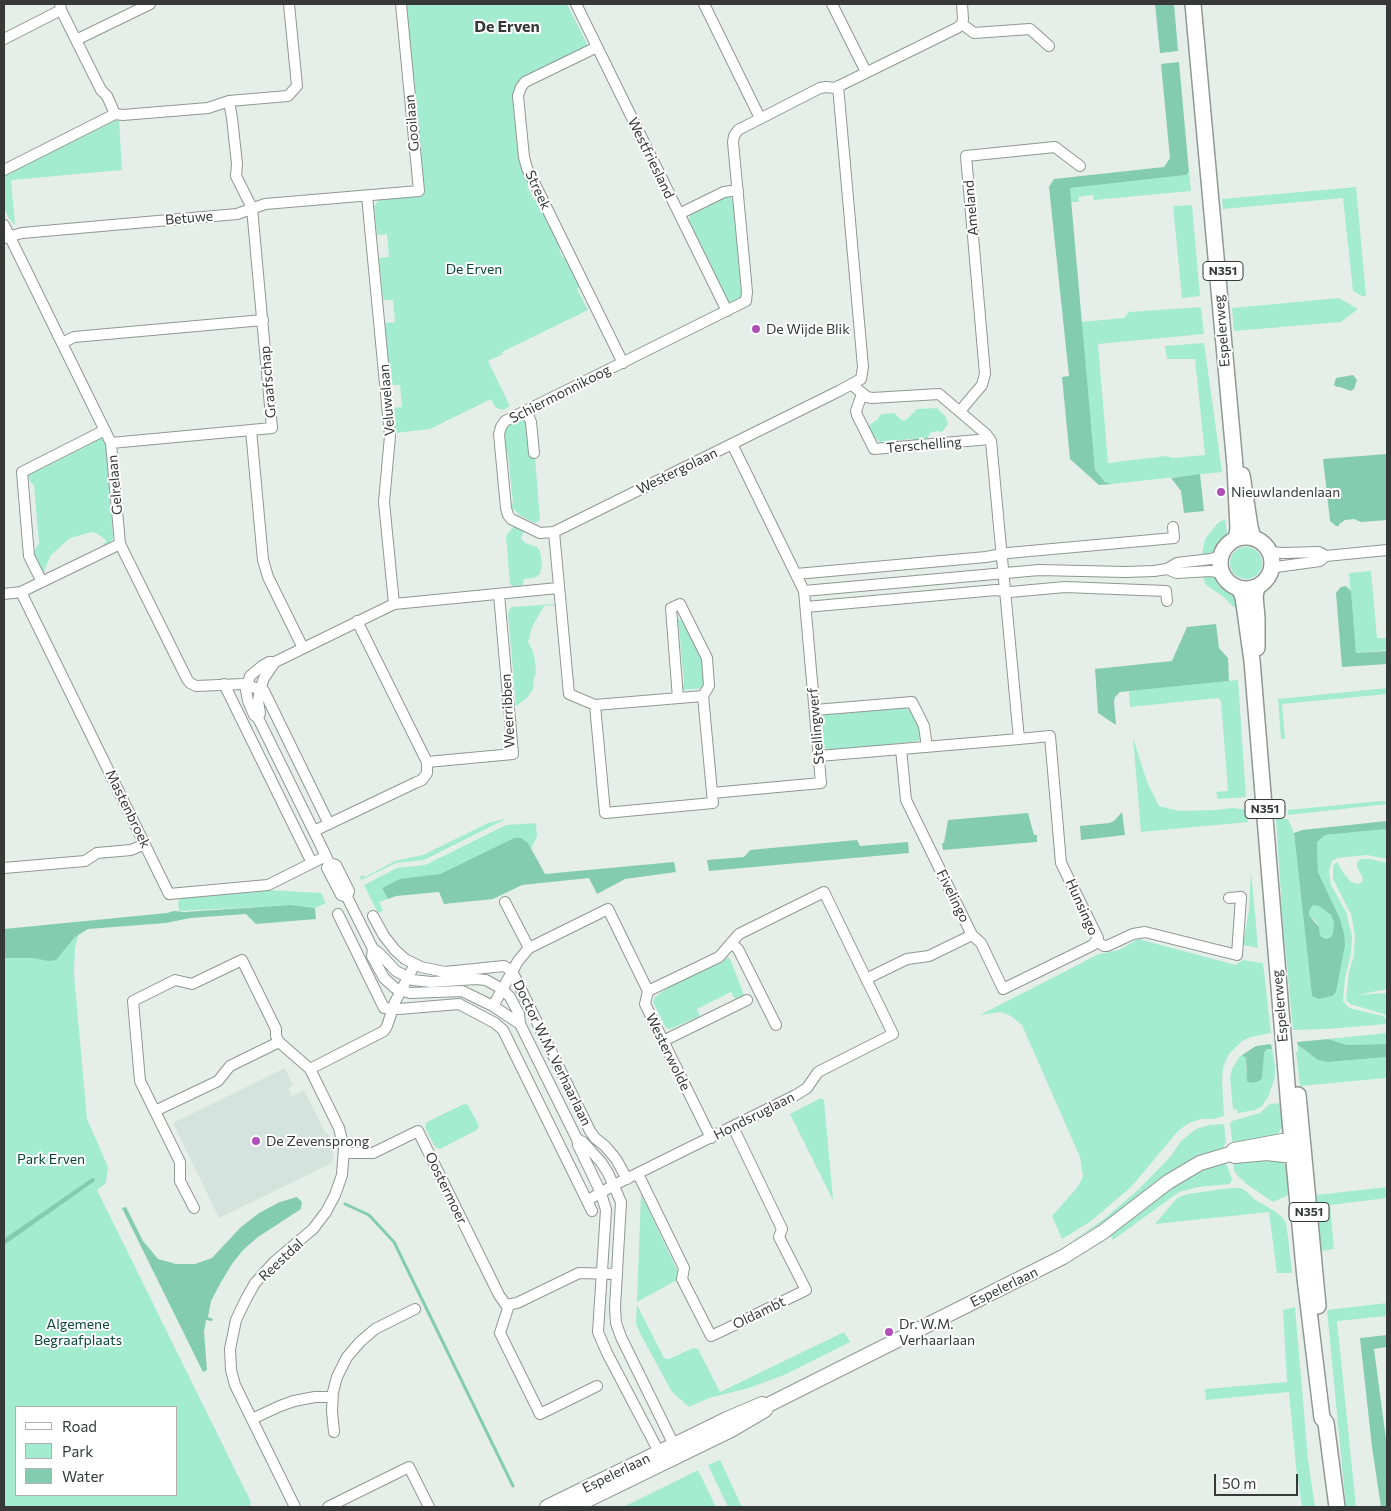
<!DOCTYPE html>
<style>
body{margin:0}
#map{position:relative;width:1391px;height:1511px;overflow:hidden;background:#e6eeea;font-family:Commissioner,sans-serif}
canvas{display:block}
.frame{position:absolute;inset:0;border:5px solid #363938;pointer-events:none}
.legend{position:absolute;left:15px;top:1406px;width:162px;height:90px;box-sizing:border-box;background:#fff;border:1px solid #afb0af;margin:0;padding:6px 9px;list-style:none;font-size:15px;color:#363938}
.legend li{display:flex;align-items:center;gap:10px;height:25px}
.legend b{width:25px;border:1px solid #afb0af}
.scale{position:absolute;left:1214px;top:1474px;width:84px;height:22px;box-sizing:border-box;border:2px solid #363938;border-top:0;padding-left:6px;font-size:15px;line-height:18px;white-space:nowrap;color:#363938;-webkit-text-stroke:4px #fff;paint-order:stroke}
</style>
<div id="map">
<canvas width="1391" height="1511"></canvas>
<div class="frame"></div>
<ul class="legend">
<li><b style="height:6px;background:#fff"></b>Road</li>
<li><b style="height:14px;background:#a3ecd0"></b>Park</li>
<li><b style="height:14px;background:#83ccb0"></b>Water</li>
</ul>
<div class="scale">50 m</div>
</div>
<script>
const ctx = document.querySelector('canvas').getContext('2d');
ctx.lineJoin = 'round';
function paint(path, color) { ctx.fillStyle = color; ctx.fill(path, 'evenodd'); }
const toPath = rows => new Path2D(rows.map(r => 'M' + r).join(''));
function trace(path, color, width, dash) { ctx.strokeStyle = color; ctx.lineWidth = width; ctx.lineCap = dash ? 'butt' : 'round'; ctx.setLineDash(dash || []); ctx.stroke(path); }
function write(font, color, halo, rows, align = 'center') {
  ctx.font = font + ' Commissioner,sans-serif'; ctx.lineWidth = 4; ctx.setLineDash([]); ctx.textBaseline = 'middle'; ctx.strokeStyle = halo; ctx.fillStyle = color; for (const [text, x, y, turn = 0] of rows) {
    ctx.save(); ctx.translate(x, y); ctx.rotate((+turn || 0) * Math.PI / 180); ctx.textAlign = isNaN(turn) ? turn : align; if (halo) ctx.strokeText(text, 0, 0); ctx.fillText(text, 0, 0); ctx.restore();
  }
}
paint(toPath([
 [285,1068,293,1086,288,1088,292,1096,304,1090,325,1132,328,1134,334,1147,332,1163,219,1218,173,1123]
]), '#d4e3dd');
paint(toPath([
 [406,4,567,4,587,44,586,46,583,49,523,78,517,85,514,94,520,161,529,184,527,186,534,200,537,199,561,248,559,250,563,258,566,257,580,287,577,289,588,310,502,352,503,354,488,361,510,406,503,410,496,408,491,399,430,429,396,433,395,431,392,408,402,407,400,385,390,385,385,323,395,322,393,300,383,300,379,258,389,257,387,234,377,235,374,207,377,202,380,199,423,195],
 [119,119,122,170,11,180,15,225,10,220,4,208,4,175],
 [1189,172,1191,191,1094,200,1093,195,1078,197,1079,202,1070,202,1070,188,1186,175],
 [1356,187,1366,296,1362,296,1353,291,1343,198,1223,209,1222,199],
 [728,196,733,200,734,205,742,292,740,299,731,302,726,300,720,288,721,286,713,271,712,271,697,242,699,241,688,222,691,213,722,197],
 [1192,205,1200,296,1182,298,1173,206],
 [1339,298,1358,309,1341,322,1234,331,1232,308],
 [1201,307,1204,334,1098,344,1108,463,1166,456,1172,458,1205,455,1195,359,1167,359,1165,346,1204,343,1222,472,1112,484,1105,482,1095,470,1081,322,1124,318,1129,312],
 [937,408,945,416,948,424,942,432,937,431,930,433,926,441,915,442,911,439,887,441,884,444,884,441,882,441,881,445,880,445,879,441,873,436,868,426,877,420,881,414,894,413,900,419,905,421,917,409],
 [523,417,528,423,533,458,535,458,540,520,535,523,519,515,513,508,510,508,513,503,508,455,505,452,503,435,507,425],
 [99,438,103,439,106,444,113,538,109,544,104,546,103,544,106,542,106,540,96,533,92,532,70,538,51,555,43,574,33,553,39,543,34,485,30,482,29,477,27,477,29,473,35,469,39,470,89,445,91,441],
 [1225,519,1227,533,1220,546,1215,551,1202,555,1205,539,1218,523],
 [514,526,524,531,521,538,525,543,537,547,540,551,542,565,540,574,534,578,524,579,522,587,514,587,510,584,506,536],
 '1230 563a16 16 0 1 1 32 0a16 16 0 1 1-32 0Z',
 [1371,571,1377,638,1387,638,1387,650,1356,653,1349,573],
 [1203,576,1213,576,1223,582,1233,592,1239,608,1232,606,1226,599,1205,584],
 [556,604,556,605,544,606,532,627,528,642,532,649,535,660,536,674,534,677,533,689,527,698,516,706,508,613,511,607],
 [678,618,683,623,685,622,703,658,704,688,682,690,681,686,684,683,679,627,676,622],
 [1238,680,1246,797,1218,799,1216,792,1228,791,1221,701,1218,698,1130,707,1129,691],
 [1387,688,1387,694,1282,704,1285,739,1281,739,1278,699],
 [902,707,910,710,919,727,921,739,918,741,832,751,824,748,821,718,825,713],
 [1133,738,1147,782,1159,806,1179,811,1215,810,1233,808,1247,810,1248,822,1141,832],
 [1381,801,1387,802,1387,804,1288,815,1288,810],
 [504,819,504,820,424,860,396,863,361,880,360,877,363,875,365,877,395,861,423,855,488,823],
 [1276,819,1288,819,1294,833,1312,996,1336,992,1339,970,1340,919,1318,872,1317,841,1325,835,1387,829,1387,859,1367,855,1337,858,1332,861,1329,872,1331,885,1346,912,1352,936,1351,954,1345,978,1343,1001,1349,1008,1383,1016,1386,1020,1386,1024,1327,1029,1293,1030,1283,925],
 [536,823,537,836,531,849,528,843,514,838,440,874,382,888,388,899,379,902,383,911,378,913,364,885,397,868,425,865,506,825],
 [1370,859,1387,863,1387,989,1357,995,1387,993,1387,1016,1384,1014,1350,1004,1346,1000,1349,972,1354,955,1355,936,1351,914,1333,879,1333,867,1335,863,1337,862,1344,874,1351,882,1358,884,1362,882,1363,878,1357,867,1357,863,1360,859],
 [1251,870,1258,948,1243,945,1249,910],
 [269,890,321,893,326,903,315,908,291,905,179,911,178,902,181,897],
 [1313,905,1319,906,1331,915,1334,922,1333,933,1331,937,1326,939,1320,936,1319,927,1316,921,1309,915,1309,911],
 [4,932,72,941,79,933,75,948,74,974,87,1119,108,1167,106,1183,97,1190,251,1502,249,1507,4,1507],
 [16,1407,176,1407,176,1495,16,1495],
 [1138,939,1236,965,1243,960,1263,963,1271,1033,1251,1037,1242,1041,1229,1054,1223,1067,1222,1080,1224,1116,1213,1119,1201,1119,1189,1123,1179,1130,1131,1187,1091,1221,1062,1239,1052,1216,1076,1189,1081,1181,1083,1176,1080,1157,1022,1025,1011,1016,1001,1012,980,1015,1099,954,1119,950],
 [728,957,731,961,744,995,735,999,731,992,697,1009,700,1016,670,1029,666,1028,653,1002,655,997,676,982,715,963,717,965],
 [1387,1033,1387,1044,1347,1045,1328,1039],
 [1298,1046,1301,1047,1328,1062,1387,1057,1387,1078,1300,1086,1296,1052,1298,1052],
 [1267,1049,1272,1049,1275,1065,1275,1077,1268,1097,1262,1106,1255,1110,1238,1113,1237,1110,1233,1109,1230,1078,1232,1069,1239,1057,1242,1055,1246,1058,1246,1073],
 [821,1098,824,1100,833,1200,790,1114],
 [1285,1103,1284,1124,1277,1135,1274,1137,1233,1147,1230,1124,1232,1121,1260,1113,1270,1104],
 [464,1104,468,1105,479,1126,477,1130,440,1149,435,1147,425,1127,427,1122],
 [1224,1124,1226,1143,1222,1149,1201,1156,1166,1174,1115,1215,1069,1243,1104,1219,1138,1190,1171,1156,1181,1141,1196,1129,1209,1125],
 [1251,1158,1276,1160,1283,1163,1288,1168,1293,1193,1273,1202,1248,1185,1237,1175,1234,1170,1234,1160],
 [1221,1162,1225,1163,1228,1168,1232,1179,1230,1184,1198,1187,1179,1192,1113,1240,1109,1234,1170,1186,1196,1171],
 [1387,1187,1387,1198,1330,1205,1334,1249,1321,1251,1316,1195],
 [1231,1188,1240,1188,1246,1191,1254,1199,1276,1212,1283,1218,1286,1224,1288,1237,1292,1273,1277,1273,1269,1212,1155,1224,1177,1198,1188,1194],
 [641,1194,678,1272,677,1280,637,1302],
 [1387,1303,1387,1316,1337,1321,1356,1507,1346,1507,1327,1310],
 [637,1305,664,1358,669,1359,693,1348,698,1349,720,1392,844,1332,850,1342,784,1375,749,1388,709,1398,689,1407,672,1392,641,1335,636,1324],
 [1295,1307,1308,1460,1315,1507,1302,1507,1296,1467,1289,1392,1206,1400,1205,1389,1287,1382,1283,1310],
 [720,1460,742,1507,728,1507,708,1465],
 [698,1470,716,1507,623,1507,670,1484]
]), '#a3ecd0');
paint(toPath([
 [1155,4,1174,4,1178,51,1160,53],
 [1179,62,1189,172,1186,175,1070,188,1095,470,1105,482,1112,484,1099,485,1070,459,1062,377,1069,376,1049,187,1054,179,1164,167,1170,158,1161,64],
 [1353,375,1357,380,1354,389,1351,391,1340,387,1337,387,1334,385,1336,378],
 [1387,454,1387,520,1361,522,1354,519,1345,520,1339,524,1339,526,1336,526,1330,521,1323,459],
 [1200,474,1204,511,1184,513,1181,491,1171,478],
 [1346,586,1351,591,1356,653,1387,651,1387,664,1342,667,1336,593,1341,587],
 [1216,624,1219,648,1228,658,1229,681,1120,692,1115,697,1114,702,1116,725,1098,713,1095,669,1172,661,1187,627],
 [1122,812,1125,835,1081,840,1080,826,1109,823,1114,821],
 [1028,813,1034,835,1037,835,1037,842,943,850,942,843,944,843,948,820],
 [1387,821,1387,829,1325,835,1317,842,1318,872,1340,919,1344,934,1345,945,1336,992,1332,996,1319,999,1312,996,1294,833,1302,830],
 [1313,905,1319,906,1331,915,1334,922,1333,933,1331,937,1326,939,1320,936,1319,927,1309,915,1309,911],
 [514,838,521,838,528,843,545,874,674,862,676,872,625,879,597,894,589,878,522,885,493,899,444,904,439,892,396,896,388,899,382,888,400,879,440,874],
 [857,840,860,846,908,842,909,853,709,871,707,860,744,857,750,850],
 [291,905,315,908,316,919,256,924,246,914,190,918,166,923,88,929,75,937,56,960,49,961,33,958,4,958,4,929,167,913,174,911,184,912],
 [1328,1039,1347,1045,1387,1044,1387,1057,1328,1062,1318,1060,1301,1047,1298,1046,1297,1042],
 [1271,1044,1272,1049,1267,1049,1264,1053,1262,1078,1259,1081,1255,1082,1250,1083,1247,1081,1246,1058,1242,1055,1256,1046],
 [92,1178,94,1178,95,1181,4,1245,4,1239],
 [297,1197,302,1202,301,1209,258,1237,243,1250,232,1264,221,1282,211,1301,208,1317,213,1319,212,1321,206,1320,204,1332,207,1370,203,1372,122,1208,126,1207,143,1241,158,1259,176,1264,195,1264,212,1258,240,1228,259,1213,280,1202],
 [1387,1335,1387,1347,1374,1349,1387,1447,1387,1507,1381,1507,1372,1447,1360,1338]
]), '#83ccb0');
trace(toPath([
 [345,1204,369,1215,394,1242,513,1486]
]), '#83ccb0', 3);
const street = toPath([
 [60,4,61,10,101,90,107,96,115,114],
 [576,4,727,311],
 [704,4,760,118],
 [832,4,866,72],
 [962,24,974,33,1030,29,1049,46],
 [4,39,61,10],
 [76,40,150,4],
 [597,47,525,82,521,87,518,96,524,157,527,168,623,363],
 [838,86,863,367,861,379,839,391,554,532,540,533,511,519,508,515,506,508,499,434,501,427,505,421,746,301,747,292,733,142,734,136,738,130,820,88,826,87,835,88,957,28,962,24,963,19,962,4],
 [229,101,232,118,237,164,236,176,252,208,272,428,251,430,263,560,268,577,303,648],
 [4,170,115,114,123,115,208,108,229,101,288,96,297,86,289,4],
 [367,196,390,436,384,502,394,604],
 [679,214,724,192,738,190],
 [4,225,111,443,120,544,187,679,190,683,196,686,244,684,264,691,329,824],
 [4,238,22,233,237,214,265,204,419,191,401,4],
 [62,343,74,337,263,320],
 [852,385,867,397,872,398,939,394,986,434,991,441,1019,739,1050,736,1061,863,1098,938,1093,945,1003,989,981,943,972,935,906,800,901,749],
 [862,394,856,411,857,415,874,449,990,439],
 [526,410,531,422,534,453],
 [960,411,982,385,985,374,966,156,1055,147,1080,166],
 [111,443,251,430],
 [732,444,804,591,1039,570,1125,572,1154,571,1167,569,1177,563,1211,559,1221,556],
 [554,532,569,694,595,705,703,696],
 [1270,552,1283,553,1319,552,1326,556,1387,550],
 [1167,569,1177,573,1211,571,1222,573],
 [1272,569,1276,567,1320,561,1326,556],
 [796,574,986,557,1008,553,1174,538,1173,527],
 [42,582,29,556,22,472,105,430],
 [21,592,169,894,268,885,326,856],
 [4,594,21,592,120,544],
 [806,607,996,590,1010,592,1065,587,1166,591,1167,601],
 [224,684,312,863],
 [678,698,671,608,680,604,707,658,709,686,703,696],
 [595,705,605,813,713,803,703,696],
 [815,710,912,702,924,726,927,747],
 [258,718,260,713,258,701,260,690,264,678,275,662],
 [819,756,1019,739],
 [427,762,513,754,499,594],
 [712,793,821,783,804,591],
 [314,831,417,782,422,780,427,773,427,762,357,621],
 [329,863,327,868,341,895,347,897],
 [4,868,85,861,97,853,131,850,145,844],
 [505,902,529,948],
 [338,914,384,1008,399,1009,459,1004,495,1023,503,1030,592,1211],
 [373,916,384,936,395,950,405,959,421,967,445,972,504,966,512,971,590,1131,595,1138,605,1146,616,1159,627,1179],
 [1096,941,1104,946,1107,946,1133,934,1145,932,1237,955,1241,897,1229,898],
 [731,943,738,949,776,1025],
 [373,949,379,953,396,971,413,980,431,982,476,979,486,980,502,989,510,997,519,1014,520,1024,577,1139,578,1145,601,1193,606,1210,598,1332,607,1353,659,1452,664,1455],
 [866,979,907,959,929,956,972,935],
 [493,1006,518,961,529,948,608,909,648,991,645,1004,711,1138],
 [520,1024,493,1006,462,991,410,993,395,988,384,978,372,956,373,949,347,897,349,891,336,865,329,863,326,856,258,718,254,715,248,701,246,690,250,676,262,666,269,662,275,662,394,604,558,588],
 [663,1041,747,1000],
 [310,1069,384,1031,387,1026,395,1002,415,964],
 [155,1111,218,1081,230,1066,279,1042],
 [577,1139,583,1142,601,1162,608,1173,621,1202,615,1307,616,1323,621,1337,674,1445,673,1452],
 [344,1153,373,1153,418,1131,499,1295,506,1305,517,1303,579,1273,617,1274],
 [638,1174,684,1268,682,1279,711,1336,724,1330,806,1290,779,1237,782,1229,733,1127],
 [588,1200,614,1185,796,1095,807,1088,818,1072,893,1034,824,892,739,934,719,957,648,991],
 [194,1208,180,1181,180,1162,140,1081,133,1001,175,980,192,984,242,960,276,1029,276,1036,279,1042,310,1069,339,1128,344,1148,342,1175,335,1195,326,1212,313,1229,274,1262,255,1283,246,1299,236,1320,230,1349,231,1370,235,1385,295,1507],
 [509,1305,500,1333,540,1414,597,1386],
 [252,1419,280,1406,294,1401,315,1397,332,1397],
 [334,1432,332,1411,333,1392,337,1377,347,1357,360,1342,375,1329,415,1309],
 [328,1507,409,1467,429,1507]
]);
const secondary = toPath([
 [547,1507,727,1419,762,1404],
 [573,1507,731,1430,765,1410,768,1405,1063,1257,1103,1232,1168,1182,1200,1163,1230,1154,1234,1150,1282,1141,1291,1141,1303,1147,1293,1154,1284,1155,1267,1153,1235,1156,1230,1154]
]);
const primary = toPath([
 [1193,4,1235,466,1238,529,1236,539],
 [1242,475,1250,527,1253,538],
 '1220 563a26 26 0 1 1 52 0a26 26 0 1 1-52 0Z',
 [1257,587,1255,596,1257,618,1257,648],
 [1239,588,1243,597,1252,661,1290,1120,1305,1278,1322,1418,1326,1423,1337,1507],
 [1298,1095,1318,1306]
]);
trace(street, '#909794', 12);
trace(secondary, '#909794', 16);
trace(primary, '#909794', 18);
trace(street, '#fff', 10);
trace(secondary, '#fff', 14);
trace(primary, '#fff', 15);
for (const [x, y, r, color] of [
 [756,329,5,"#af50b9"],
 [1221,492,5,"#af50b9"],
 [256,1141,5,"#af50b9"],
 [889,1332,5,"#af50b9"]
]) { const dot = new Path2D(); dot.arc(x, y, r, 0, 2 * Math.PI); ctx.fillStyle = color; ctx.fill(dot); trace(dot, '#fff', 2); }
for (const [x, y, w] of [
 [1223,271,40],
 [1265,809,40],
 [1309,1212,40]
]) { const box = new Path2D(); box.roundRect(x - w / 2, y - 9.5, w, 19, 4); ctx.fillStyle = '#fff'; ctx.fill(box); trace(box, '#363938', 1); }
write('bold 12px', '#363938', null, [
 ["N351",1223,271],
 ["N351",1265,809],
 ["N351",1309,1212]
]);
write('14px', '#363938', '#fff', [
 ["Gooilaan",412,123,-95],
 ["Westfriesland",651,158,64],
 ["Streek",538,190,65],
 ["Ameland",971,208,-95],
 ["Betuwe",189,218,-5],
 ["Espelerweg",1222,331,-95],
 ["Graafschap",268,382,-95],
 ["Schiermonnikoog",560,394,-27],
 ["Veluwelaan",387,400,-95],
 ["Terschelling",924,445,-5],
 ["Westergolaan",677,471,-26],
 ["Gelrelaan",115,485,-95],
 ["Weerribben",508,711,-93],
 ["Stellingwerf",816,726,-95],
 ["Mastenbroek",128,809,64],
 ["Fivelingo",953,896,64],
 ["Hunsingo",1082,907,66],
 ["Espelerweg",1280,1006,-95],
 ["Westerwolde",668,1052,64],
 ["Doctor W.M. Verhaarlaan",552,1053,64],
 ["Hondsruglaan",754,1116,-27],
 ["Oostermoer",446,1188,64],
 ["Reestdal",281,1260,-43],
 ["Espelerlaan",1004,1287,-26],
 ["Oldambt",759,1313,-26],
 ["Espelerlaan",616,1473,-26]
]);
write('14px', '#074735', '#fff', [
 ["De Erven",474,269],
 ["Park Erven",51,1159],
 ["Algemene",78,1324],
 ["Begraafplaats",78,1340]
]);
write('14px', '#363938', '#fff', [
 ["De Wijde Blik",766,329],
 ["Nieuwlandenlaan",1231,492],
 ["De Zevensprong",266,1141],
 ["Dr. W.M.",899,1324],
 ["Verhaarlaan",899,1340]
], 'left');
write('bold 16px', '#363938', '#fff', [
 ["De Erven",507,27]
]);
</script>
